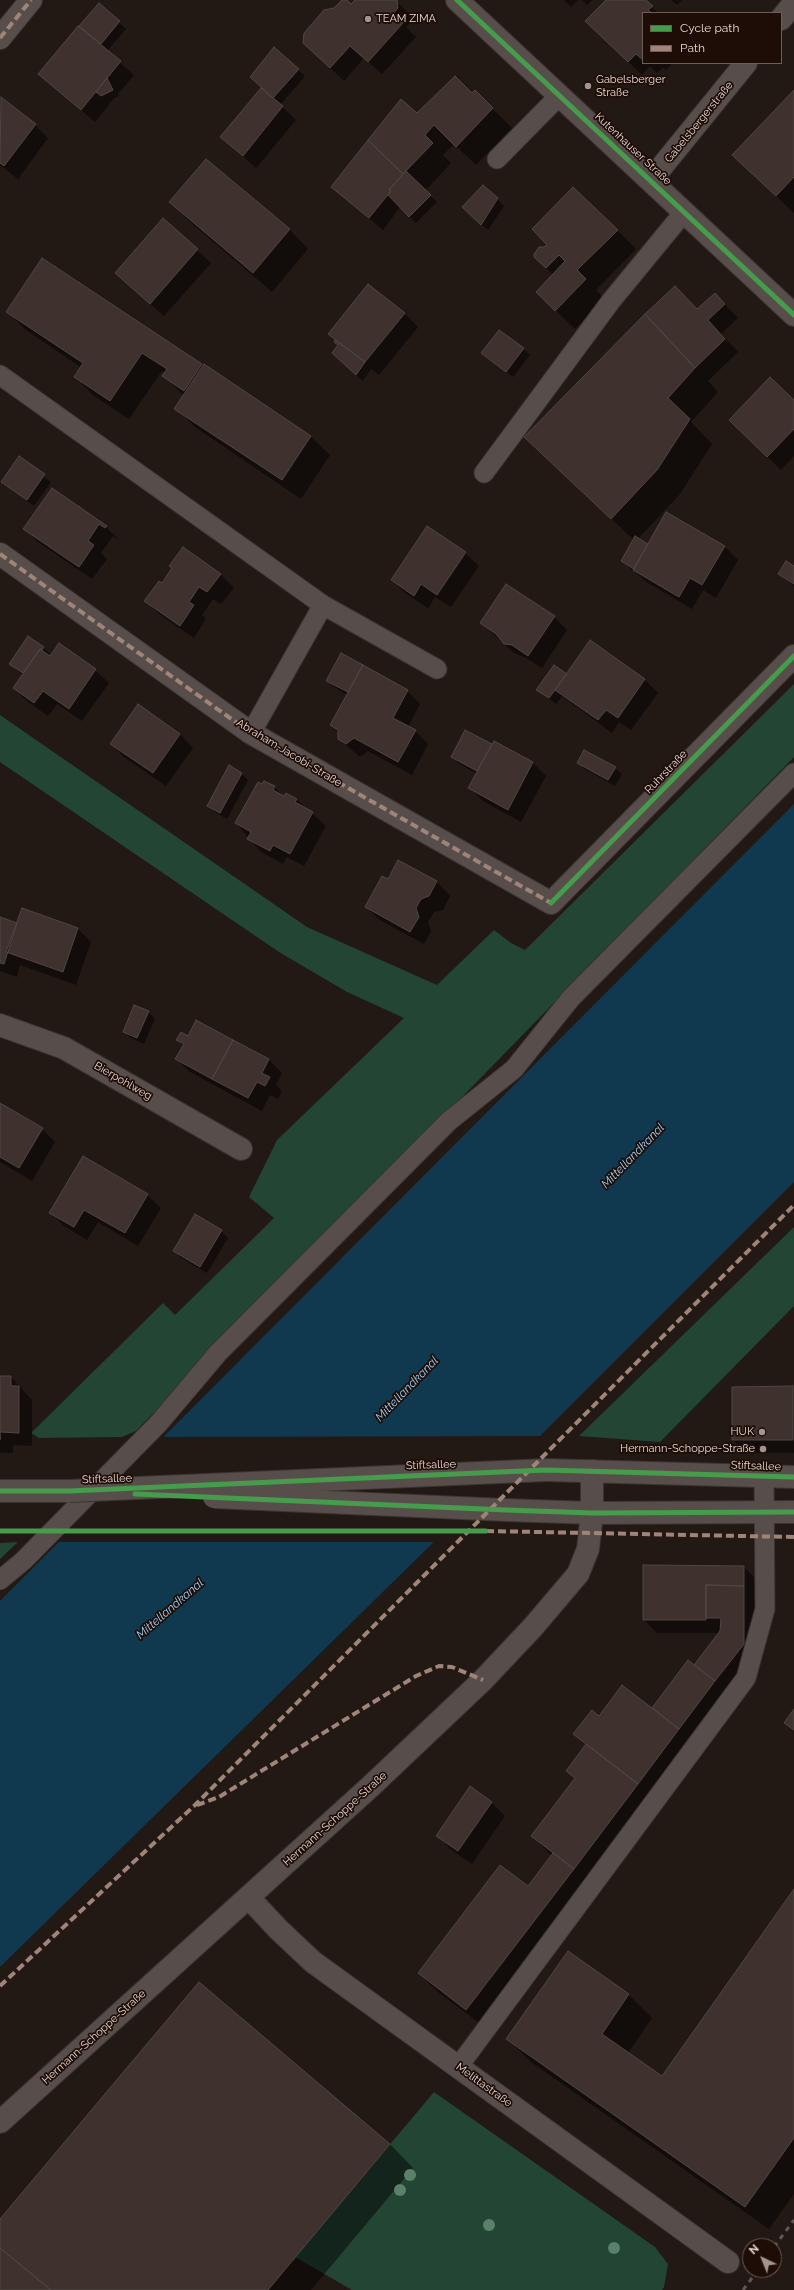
<!DOCTYPE html>
<meta charset="utf-8">
<style>
body{margin:0}
#map{position:relative;width:794px;height:2290px;overflow:hidden;background:#221814;font-family:Raleway,sans-serif}
canvas{display:block}
.legend{position:absolute;left:642px;top:12px;width:140px;height:52px;box-sizing:border-box;background:#1e0c06;border:1px solid #6e5e58;margin:0;padding:5px 7px;list-style:none;font-size:12px;color:#e7d9d4}
.legend li{display:flex;align-items:center;gap:8px;height:20px}
.legend b{width:20px;border:1px solid #6e5e58}
.north{position:absolute;left:742px;top:2238px;width:40px;height:40px;box-sizing:border-box;background:#1e0c06;border:1px solid #6e5e58;border-radius:50%;rotate:317deg;font-size:11px;font-weight:700;line-height:16px;text-align:center;color:#e7d9d4}
.north::after{content:'';display:block;margin:auto;width:14px;height:18px;background:#a29591;clip-path:polygon(50% 0,100% 100%,50% 72%,0 100%)}
</style>
<div id="map">
<canvas width="794" height="2290"></canvas>
<ul class="legend">
<li><b style="height:5px;background:#469c4c"></b>Cycle path</li>
<li><b style="height:5px;background:#a18479"></b>Path</li>
</ul>
<div class="north">N</div>
</div>
<script>
const ctx = document.querySelector('canvas').getContext('2d');
ctx.lineJoin = 'round';
function paint(path, color) { ctx.fillStyle = color; ctx.fill(path, 'evenodd'); }
const toPath = rows => new Path2D(rows.map(r => 'M' + r).join(''));
function trace(path, color, width, dash) { ctx.strokeStyle = color; ctx.lineWidth = width; ctx.lineCap = dash ? 'butt' : 'round'; ctx.setLineDash(dash || []); ctx.stroke(path); }
function write(font, color, halo, rows, align = 'center') {
  ctx.font = font + ' Raleway,sans-serif'; ctx.lineWidth = 3.5; ctx.setLineDash([]); ctx.textBaseline = 'middle'; ctx.strokeStyle = halo; ctx.fillStyle = color; for (const [text, x, y, turn = 0] of rows) {
    ctx.save(); ctx.translate(x, y); ctx.rotate((+turn || 0) * Math.PI / 180); ctx.textAlign = isNaN(turn) ? turn : align; if (halo) ctx.strokeText(text, 0, 0); ctx.fillText(text, 0, 0); ctx.restore();
  }
}
paint(toPath([
 [794,684,794,757,136,1431,122,1437,39,1438,31,1433,163,1303,175,1315,274,1218,249,1197,277,1140,404,1018,347,992,279,952,0,762,0,715,307,927,437,985,494,930,511,943,525,950],
 [794,1227,794,1306,660,1442,579,1436],
 [18,1542,0,1559,0,1543],
 [434,2092,655,2247,668,2264,664,2287,662,2290,352,2290,295,2257]
]), '#224534');
paint(toPath([
 [794,804,794,1182,440,1536,0,1967,0,1601]
]), '#103950');
paint(toPath([
 [542,1436,436,1542,56,1542,161,1437]
]), '#221814');
paint(toPath([
 [343,0,351,5,356,0,395,0,410,15,411,22,406,27,416,37,382,74,364,58,344,81,304,43],
 [564,0,578,0,571,7],
 [582,0,592,0,587,5],
 [607,0,645,0,658,13,643,13,643,63,673,63,666,70,663,67,657,73,650,66,642,75,600,35],
 [671,0,682,0,677,5],
 [99,4,126,29,107,51,134,75,118,94,119,96,114,98,95,122,39,74,85,30],
 [275,49,305,76,280,105,296,120,256,168,222,137,268,93],
 [475,91,512,128,476,165,454,144,443,155,451,163,425,191,437,202,416,223,400,207,383,230,332,187],
 [794,92,794,213,753,174],
 [1,99,35,125,48,138,18,179,0,165],
 [206,160,290,230,308,249,272,292,189,221,170,202],
 [497,199,504,206,488,230,470,214],
 [163,219,211,263,164,316,130,286],
 [617,230,636,249,596,290,604,299,575,329,537,292,553,275,535,257],
 [42,259,311,437,330,455,301,499,195,427,176,408,184,396,164,376,166,374,162,371,129,419,94,396,75,377,82,368,26,330,7,311],
 [715,294,738,318,721,334,738,352,708,381,718,392,691,422,712,444,680,494,638,539,647,545,667,513,725,547,738,560,716,598,703,590,692,609,648,583,622,561,634,540,525,437,697,311],
 [404,313,418,327,379,375,371,369,363,381,333,353,339,345,330,334],
 [523,349,530,355,513,377,483,353],
 [794,401,794,456,781,470,743,433],
 [19,458,51,482,34,506,2,482],
 [52,490,106,527,119,540,113,536,101,553,107,559,92,579,38,542,25,529],
 [465,553,479,566,451,607,435,597,428,608,405,593,392,580],
 [794,568,794,586,779,574],
 [220,574,234,588,221,604,213,599,202,615,206,619,194,638,159,614,146,601,162,584],
 [554,617,567,630,542,668,526,658,514,653,481,623],
 [591,642,645,680,658,693,631,730,619,722,612,733,562,696,556,704,538,690,567,675],
 [43,647,50,654,48,656,95,670,109,683,82,721,57,704,48,716,27,701,14,688,23,675,10,664],
 [341,654,407,691,420,704,408,727,415,731,428,744,412,775,368,751,360,757,339,739,339,733,331,725,347,695,334,687,327,681],
 [138,705,180,734,193,748,166,786,124,757,111,744],
 [466,731,492,746,495,742,533,763,546,776,521,822,483,801,470,788,477,774,458,763,452,756],
 [578,763,615,768,622,774,615,786,585,769],
 [241,773,248,780,227,819,215,812,208,806],
 [264,782,274,787,285,798,296,799,326,826,304,866,287,857,283,864,261,852,236,823],
 [399,861,437,882,450,896,443,910,434,912,428,922,431,931,424,944,380,920,366,907,388,880],
 [23,910,78,929,91,942,76,985,20,965,17,977,0,971,0,918,17,925],
 [148,1012,155,1019,144,1044,131,1038,124,1032],
 [197,1022,269,1060,282,1073,276,1085,282,1091,278,1099,270,1095,262,1111,190,1072,177,1059,184,1046,178,1040,188,1037],
 [0,1104,42,1129,55,1142,32,1181,0,1162],
 [147,1195,161,1208,138,1246,98,1222,87,1240,64,1226,51,1213],
 [221,1231,228,1238,207,1273,181,1258,174,1251],
 [0,1377,11,1377,32,1400,32,1446,13,1445,13,1453,0,1453],
 [792,1387,794,1453,746,1453,733,1440],
 [744,1567,757,1580,757,1657,486,2028,438,1992,419,1973,528,1888,552,1856,532,1836,576,1779,567,1771,586,1746,575,1734,599,1717,656,1713,722,1631,719,1630,719,1633,657,1633,644,1620],
 [470,1788,492,1803,505,1816,472,1864,450,1849,437,1835],
 [794,1891,794,2194,769,2229,531,2062,508,2039,568,1953,629,1995,652,2018,628,2053,662,2077],
 [390,2144,413,2168,311,2290,0,2290,0,2220]
]), '#0007');
const building = toPath([
 [342,0,347,0,351,4,355,0,397,0,398,8,393,14,403,23,368,62,350,46,330,68,303,43,304,33,324,10,334,8,342,0],
 [606,0,646,0,653,6,648,10,652,13,643,13,643,60,636,54,628,62,585,21,606,0],
 [99,3,120,21,101,44,79,26,99,3],
 [78,26,121,61,81,110,38,74,78,26],
 [274,47,299,69,273,98,250,77,274,47],
 [455,76,472,93,475,90,493,108,456,147,434,125,425,135,433,143,403,174,368,140,401,99,417,113,455,76],
 [107,78,113,90,101,96,96,92,107,78],
 [261,88,283,106,243,156,220,137,261,88],
 [794,90,794,177,776,196,732,155,794,90],
 [1,97,36,124,4,166,0,163,1,97],
 [368,140,403,174,389,190,391,191,369,218,331,187,368,140],
 [206,159,290,229,253,273,169,202,206,159],
 [406,171,431,195,409,217,388,195,391,191,389,190,406,171],
 [483,185,498,198,481,225,462,207,483,185],
 [573,187,618,230,577,270,586,279,555,311,536,292,565,261,559,255,546,268,534,257,534,254,539,247,544,247,547,245,532,229,573,187],
 [163,218,198,249,150,304,115,273,163,218],
 [42,258,202,364,184,391,162,376,167,369,142,353,110,401,74,377,83,363,6,312,42,258],
 [368,284,405,313,365,362,328,334,368,284],
 [675,286,697,309,715,293,725,304,708,320,725,339,695,368,645,314,675,286],
 [645,314,695,368,668,398,690,419,657,470,611,519,524,437,645,314],
 [499,330,524,348,506,372,481,353,499,330],
 [335,340,365,362,356,375,332,353,338,345,334,342,335,340],
 [204,364,311,436,282,480,174,409,204,364],
 [770,377,794,400,794,429,767,457,729,420,770,377],
 [19,456,45,474,27,500,1,482,19,456],
 [52,488,107,526,105,528,99,524,88,541,94,545,79,567,23,529,52,488],
 [666,512,725,546,702,585,690,578,679,597,633,570,666,512],
 [427,526,466,552,437,595,421,584,414,596,391,580,427,526],
 [635,536,648,544,634,569,621,561,635,536],
 [183,547,221,574,207,592,199,587,189,602,194,605,180,626,144,601,159,581,162,583,172,568,169,566,183,547],
 [786,561,794,566,794,584,778,574,786,561],
 [506,584,555,616,528,656,512,645,504,644,496,634,480,623,506,584],
 [28,636,44,647,42,650,40,649,23,673,9,664,28,636],
 [590,640,645,679,618,718,606,710,598,720,555,690,590,640],
 [59,643,96,669,69,709,43,691,34,703,13,688,40,649,50,656,59,643],
 [341,653,363,665,348,692,326,681,341,653],
 [363,665,408,690,393,718,416,730,398,762,354,738,346,744,338,739,338,730,330,725,363,665],
 [554,665,567,674,549,698,536,690,554,665],
 [138,704,180,734,153,773,110,744,138,704],
 [465,730,492,744,477,771,451,757,465,730],
 [494,741,533,762,508,810,468,788,494,741],
 [584,750,616,767,608,780,577,763,584,750],
 [229,765,242,773,220,813,207,806,229,765],
 [264,781,275,786,273,790,284,796,286,793,297,799,295,802,313,812,290,854,273,845,270,851,247,839,251,832,235,823,258,782,262,784,264,781],
 [398,860,437,881,429,896,421,899,416,908,419,917,410,932,365,907,382,876,388,879,398,860],
 [22,908,78,928,63,972,6,952,22,908],
 [0,917,17,923,4,964,0,963,0,917],
 [134,1005,149,1011,137,1038,123,1032,134,1005],
 [196,1020,233,1040,212,1079,175,1059,184,1044,176,1040,181,1032,188,1036,196,1020],
 [233,1040,269,1059,262,1073,270,1077,265,1086,257,1082,248,1098,212,1079,233,1040],
 [0,1103,43,1128,19,1168,0,1157,0,1103],
 [83,1156,148,1194,125,1233,84,1210,74,1227,49,1213,83,1156],
 [195,1214,222,1230,200,1267,173,1251,195,1214],
 [0,1376,11,1376,11,1386,19,1386,19,1433,0,1432,0,1440,0,1376],
 [793,1386,793,1440,732,1440,732,1387,793,1386],
 [643,1565,744,1566,744,1586,706,1585,706,1620,643,1620,643,1565],
 [706,1585,744,1586,744,1644,715,1681,694,1665,720,1631,721,1618,706,1618,706,1585],
 [688,1660,715,1681,679,1729,652,1708,688,1660],
 [622,1685,679,1729,638,1784,573,1734,592,1710,599,1716,622,1685],
 [794,1709,794,1730,784,1723,794,1709],
 [586,1744,638,1784,574,1869,531,1836,575,1778,566,1771,586,1744],
 [470,1786,492,1802,458,1851,436,1836,470,1786],
 [553,1853,574,1869,466,2010,418,1973,500,1865,528,1886,553,1853],
 [794,1889,794,2138,745,2207,506,2039,568,1951,629,1994,602,2034,662,2076,794,1889],
 [199,1982,390,2144,268,2290,51,2290,0,2248,0,2219,199,1982],
 [0,2248,51,2290,0,2290,0,2248]
]);
paint(building, '#3f322e');
trace(building, '#504643', 1);
const lane = toPath([
 [497,159,560,95],
 [0,375,323,605,437,669],
 [484,473,611,301,685,211],
 [251,733,323,605],
 [0,1580,23,1561,158,1424,218,1353,449,1121,514,1069,571,998,794,773],
 [458,2067,746,1678,765,1609,764,1475]
]);
const street = toPath([
 [781,19,794,3],
 [0,38,31,0],
 [651,180,746,63],
 [0,554,251,733,551,903,794,656],
 [0,1025,64,1048,241,1149],
 [249,1898,278,1929,313,1962,728,2262],
 [0,2122,371,1786,483,1680,533,1627,578,1574,588,1549,592,1513,592,1471]
]);
const secondary = toPath([
 [457,0,794,315],
 [546,1470,794,1477],
 [0,1491,69,1491],
 [506,1510,592,1513,794,1512]
]);
trace(lane, '#3b3330', 21);
trace(street, '#3b3330', 24);
trace(secondary, '#3b3330', 24);
trace(lane, '#574e4b', 19);
trace(street, '#574e4b', 22);
trace(secondary, '#574e4b', 22);
trace(toPath([
 [774,2247,794,2220],
 [743,2290,758,2270]
]), '#5e5755', 3, [5, 5]);
const secondaryBridge = toPath([
 [69,1491,546,1470],
 [214,1497,506,1510]
]);
trace(secondaryBridge, '#3b3330', 24, []);
trace(secondaryBridge, '#574e4b', 22);
trace(toPath([
 [0,38,31,0],
 [0,554,251,733,551,903],
 [486,1531,794,1537],
 [197,1805,219,1797,416,1676,439,1666,452,1667,483,1680],
 [0,1986,194,1806,794,1205]
]), '#a18479', 4, [8, 4]);
trace(toPath([
 [457,0,794,315],
 [551,903,794,656],
 [0,1491,69,1491,546,1470,794,1477],
 [135,1494,506,1510,592,1513,794,1512],
 [0,1531,486,1531]
]), '#469c4c', 5);
ctx.fillStyle = '#5a816a';
for (const [x, y] of [
 [410,2175],
 [400,2190],
 [489,2225],
 [614,2248]
]) { ctx.beginPath(); ctx.arc(x, y, 6, 0, 2 * Math.PI); ctx.fill(); }
for (const [x, y, r, color] of [
 [368,19,4,"#a29591"],
 [588,86,4,"#a29591"],
 [762,1432,4,"#a29591"],
 [763,1449,4,"#a29591"]
]) { const dot = new Path2D(); dot.arc(x, y, r, 0, 2 * Math.PI); ctx.fillStyle = color; ctx.fill(dot); trace(dot, '#1e0c06', 1.5); }
write('11px', '#e7d9d4', '#1e0c06', [
 ["TEAM ZIMA",376,19],
 ["Gabelsberger",596,80],
 ["Straße",596,93],
 ["HUK",754,1432,"right"],
 ["Hermann-Schoppe-Straße",755,1449,"right"]
], 'left');
write('11px', '#e7d9d4', '#1e0c06', [
 ["Gabelsbergerstraße",699,122,-51],
 ["Kutenhauser Straße",633,149,43],
 ["Abraham-Jacobi-Straße",289,753,31],
 ["Ruhrstraße",666,772,-46],
 ["Bierpohlweg",123,1081,30],
 ["Stiftsallee",431,1465,-2],
 ["Stiftsallee",756,1466,2],
 ["Stiftsallee",107,1479,-2],
 ["Hermann-Schoppe-Straße",335,1819,-42],
 ["Hermann-Schoppe-Straße",94,2037,-42],
 ["Melittastraße",484,2085,36]
]);
write('italic 12px', '#9bd1f7', '#1e0c06', [
 ["Mittellandkanal",633,1156,-46],
 ["Mittellandkanal",407,1389,-46],
 ["Mittellandkanal",170,1609,-41]
]);
</script>
